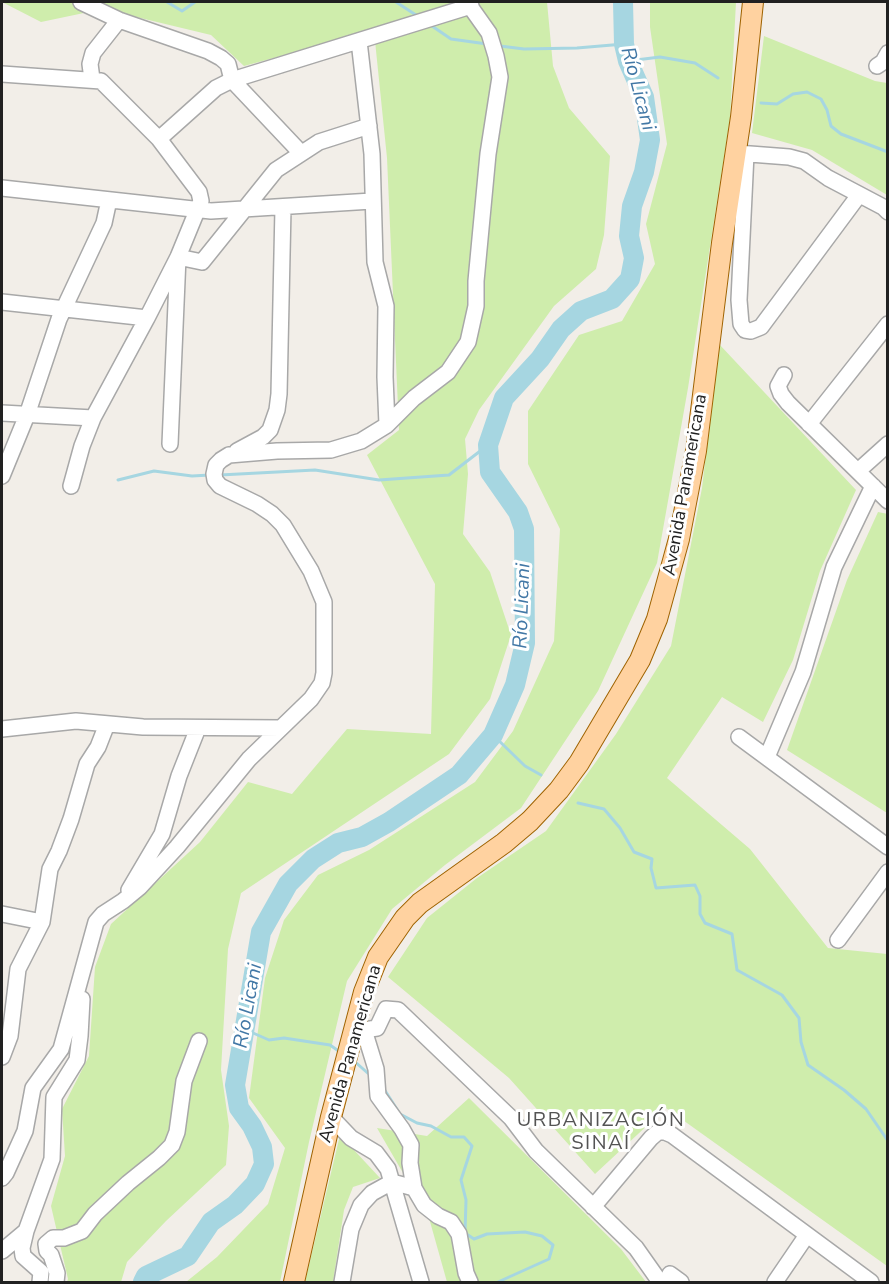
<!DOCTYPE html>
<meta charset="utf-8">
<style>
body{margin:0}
#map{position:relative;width:889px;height:1284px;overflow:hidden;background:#f2eee8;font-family:"Nunito Sans",sans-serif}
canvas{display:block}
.frame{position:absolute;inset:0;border:3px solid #212121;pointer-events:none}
</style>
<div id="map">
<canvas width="889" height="1284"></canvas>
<div class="frame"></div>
</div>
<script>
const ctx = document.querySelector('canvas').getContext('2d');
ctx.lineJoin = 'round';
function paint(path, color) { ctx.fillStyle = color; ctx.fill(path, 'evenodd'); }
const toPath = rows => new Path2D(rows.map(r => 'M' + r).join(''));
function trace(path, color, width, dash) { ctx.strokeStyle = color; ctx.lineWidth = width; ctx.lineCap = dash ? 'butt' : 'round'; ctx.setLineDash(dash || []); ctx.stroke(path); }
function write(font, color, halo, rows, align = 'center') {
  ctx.font = font + ' "Nunito Sans",sans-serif'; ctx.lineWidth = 6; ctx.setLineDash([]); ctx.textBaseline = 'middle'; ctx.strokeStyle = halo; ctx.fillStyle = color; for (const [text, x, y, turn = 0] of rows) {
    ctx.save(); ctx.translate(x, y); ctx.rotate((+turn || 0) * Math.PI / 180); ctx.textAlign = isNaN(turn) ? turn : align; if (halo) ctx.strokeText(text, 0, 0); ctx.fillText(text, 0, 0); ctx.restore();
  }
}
paint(toPath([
 [2,2,547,2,553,66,569,108,610,156,604,235,596,269,554,306,479,410,465,439,468,474,463,534,490,572,511,635,490,699,449,754,241,893,228,949,221,1070,229,1126,226,1165,166,1221,127,1262,121,1282,67,1282,68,1279,51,1206,65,1156,62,1109,89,1056,95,967,111,924,200,842,248,782,292,794,347,729,431,734,435,584,367,455,399,430,387,158,374,31,244,66,211,35,103,9,41,22],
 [650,2,736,2,730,118,688,388,657,563,598,691,521,808,445,865,392,909,347,981,309,1142,280,1282,186,1282,217,1257,268,1204,285,1148,249,1098,265,978,284,920,318,875,369,850,475,782,513,731,554,641,560,529,528,464,528,411,579,335,622,321,655,264,646,224,667,144,650,27],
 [764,36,875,81,887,83,887,195,812,150,752,133],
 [719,344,856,490,820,571,793,660,763,722,722,697,667,778,750,849,828,948,887,954,887,1266,666,1108,595,1174,509,1078,388,977,427,918,477,878,546,831,616,734,671,646,702,488],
 [878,512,888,514,887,813,787,750,847,580],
 [469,1098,621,1249,646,1282,447,1282,429,1218,377,1128,427,1136],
 [340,1135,380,1178,353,1187,344,1210,333,1282,305,1282]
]), '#cfedac');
trace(toPath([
 [167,2,182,11,195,2],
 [396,2,419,17],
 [429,24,451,39,487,44],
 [500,46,524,49,577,48,624,44],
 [628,61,660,57,695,63,718,78],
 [761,103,777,104,793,94,807,92,821,99,827,110,831,126,841,134,888,152],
 [220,475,315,470,379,480,449,475,488,445],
 [118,480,154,471,192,476,210,475],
 [493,735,525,766,541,775],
 [578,803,604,809,620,828,634,852,652,859,651,868,656,888,695,885,700,896,700,914,705,923,732,934,737,970,782,995,799,1018,801,1042,808,1065,844,1090,866,1109,888,1141],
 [244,1029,269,1040,284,1038,330,1045,340,1052],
 [353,1060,371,1076],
 [384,1089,400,1114,417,1123,431,1126,451,1137,464,1137,472,1146,461,1180,466,1200,465,1233,474,1239,487,1234,525,1232,542,1236,553,1245,549,1259,498,1282]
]), '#a6d6e1', 3);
trace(toPath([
 [143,1282,146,1276,188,1256,211,1222,235,1205,255,1184,264,1164,262,1147,252,1126,239,1108,235,1085,261,932,288,884,313,859,338,843,362,837,389,822,459,775,493,735,515,685,525,643,524,529,518,512,490,472,488,445,504,398,540,359,561,329,581,311,612,299,630,279,634,258,629,236,632,206,644,172,650,140,644,97,628,61,624,44,623,2]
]), '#a6d6e1', 20);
const minor = toPath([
 [81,2,119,20,208,51,221,58,228,64,232,80,301,153],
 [359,41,372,154,375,262,386,306,385,377,387,425],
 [877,66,883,62,888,53],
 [2,74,101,81,159,139,199,192,201,201,178,257,147,318,93,418,82,446,71,486],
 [92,79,90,64,93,53,119,20],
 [159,139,216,88,232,80,471,6],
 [737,153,789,157,804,161,828,178,883,207,888,212],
 [746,154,739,300,741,324,745,330,751,331,761,327,859,195],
 [2,188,211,211,372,201],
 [2,302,147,318],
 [784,375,778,386,781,394,788,403,888,501],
 [2,413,93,418],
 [809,424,888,324],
 [170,444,178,257,202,262,276,170,319,142,369,126],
 [237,451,263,437,270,430,277,410,279,394,283,208],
 [858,471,888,444],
 [2,476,27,415,59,319,104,223,109,200],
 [2,729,76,721,143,727,281,728],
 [739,737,888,847],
 [767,757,803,672,834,567,873,486],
 [129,890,162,834,179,776,198,728],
 [2,914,42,922],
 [838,940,888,872],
 [355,1026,364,1030,377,1028,386,1009,398,1010,511,1118,536,1151,636,1248,660,1282],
 [364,1030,376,1069,378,1096,402,1129,411,1145,410,1163,414,1188],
 [2,1057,10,1036,18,969,42,922,50,869,59,851,71,819,87,764,98,747,107,724],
 [331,1117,351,1138,376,1153,388,1169,421,1282],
 [2,1178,6,1173,25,1131,33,1088,61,1049,96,922,103,914,123,901,140,887,177,847,249,759,311,699,322,683,324,673,324,602,311,571,283,525,272,514,257,504,220,486,215,480,214,474,216,465,221,460,229,455,277,451,331,450,361,441,387,425,414,398,448,372,468,342,476,306,476,281,488,154,500,77,496,56,489,33,467,2],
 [593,1207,651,1138,658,1132,665,1132,672,1135,871,1282],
 [26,1231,22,1248,23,1256,41,1272,40,1282],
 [2,1251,26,1231,52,1159,54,1097,77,1060,80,1036,82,999],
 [670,1274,681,1282],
 [56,1282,57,1273,51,1255,47,1251,46,1244,53,1238,64,1238,82,1231,95,1214,128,1183,159,1158,172,1145,177,1132,184,1081,199,1041],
 [342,1282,351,1229,361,1205,372,1193,392,1182,414,1188,424,1205,438,1216,451,1222,459,1234,466,1273,470,1282],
 [775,1282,807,1235]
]);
const major = toPath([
 [294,1282,331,1117,364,992,378,957,405,918,420,903,504,843,530,821,559,790,579,763,640,660,657,619,679,539,696,451,722,243,741,117,753,2]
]);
trace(minor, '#a8a8a8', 18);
trace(major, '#9f6300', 22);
trace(minor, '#fff', 15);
trace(major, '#ffd2a0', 20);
write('18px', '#212121', '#fff', [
 ["Avenida Panamericana",686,485,-80],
 ["Avenida Panamericana",351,1054,-74]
]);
write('italic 20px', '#4278a6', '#fff', [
 ["Río Licani",637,89,75],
 ["Río Licani",523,606,-88],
 ["Río Licani",249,1006,-80]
]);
ctx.letterSpacing = '1.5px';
write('20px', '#545454', '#fff', [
 ["URBANIZACIÓN",601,1121],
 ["SINAÍ",601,1144]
]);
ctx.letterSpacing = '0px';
</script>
